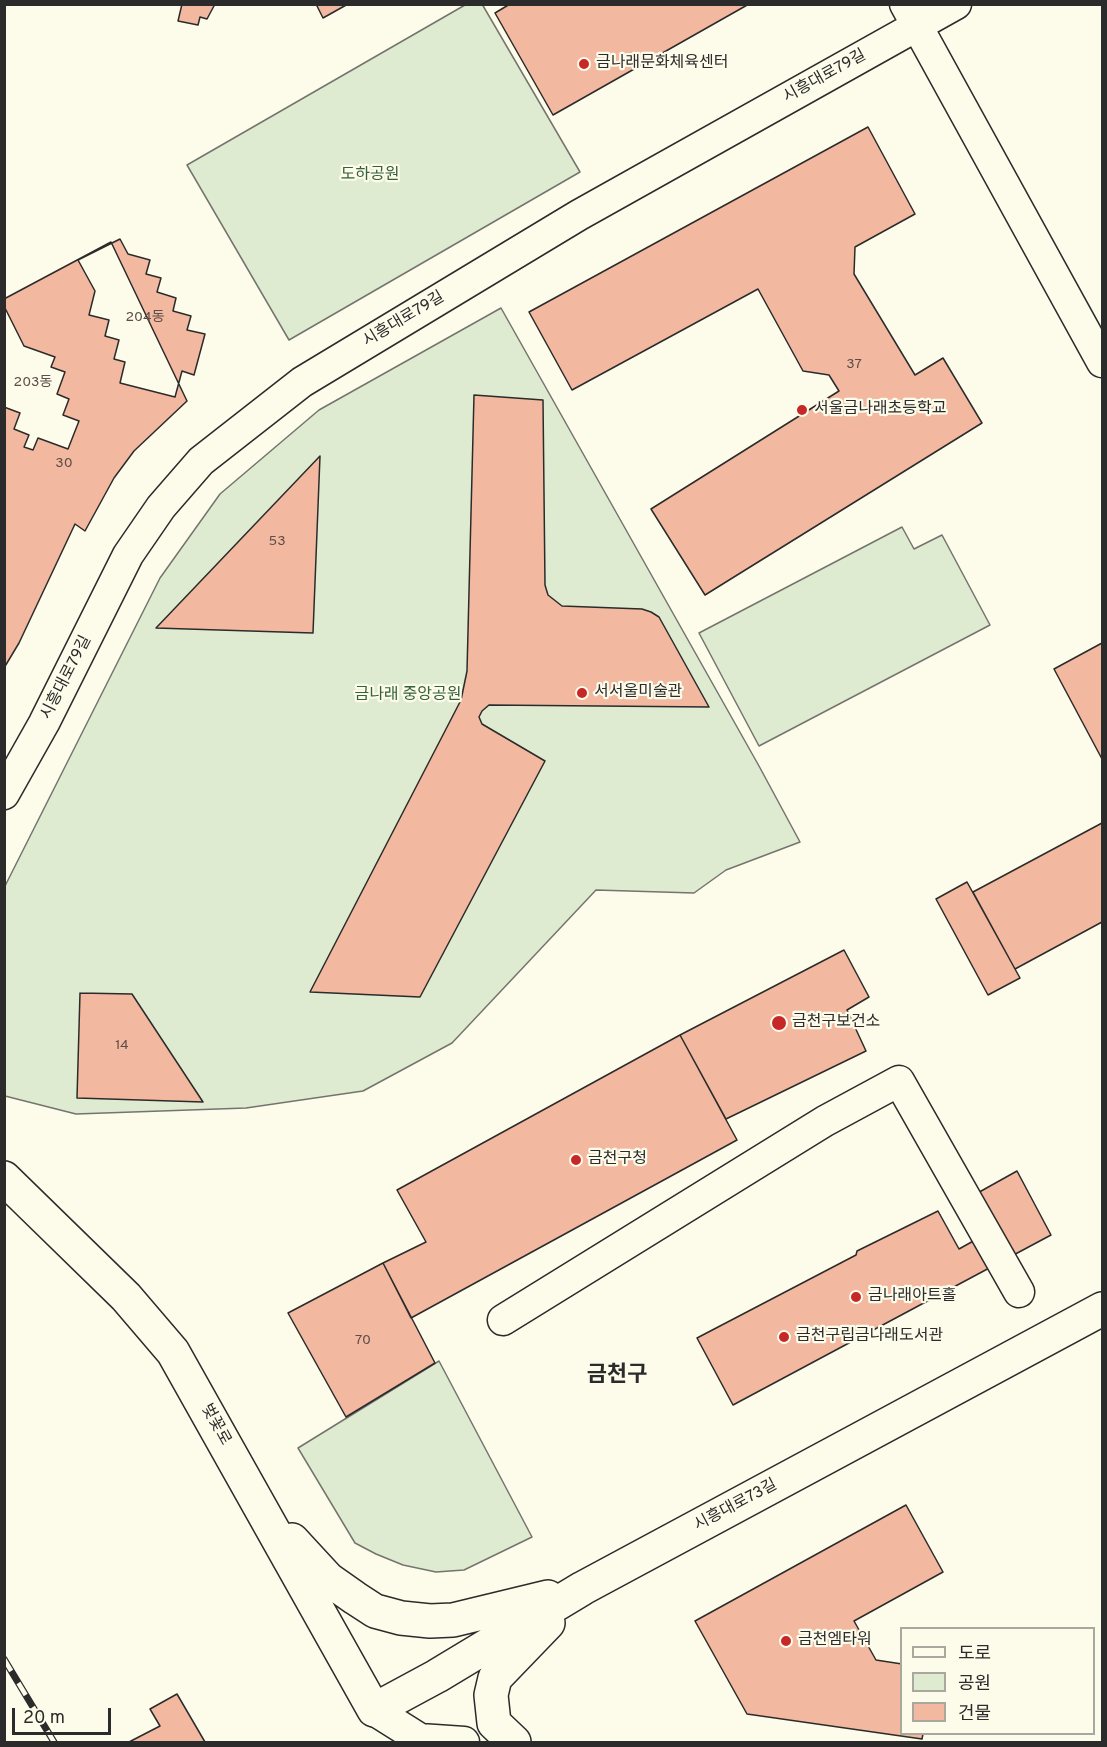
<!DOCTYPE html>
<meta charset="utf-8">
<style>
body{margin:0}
#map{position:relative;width:1107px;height:1747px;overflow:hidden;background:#fdfbea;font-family:Overpass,"Noto Sans KR",sans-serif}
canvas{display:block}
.frame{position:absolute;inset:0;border:6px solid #2b2b2b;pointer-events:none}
.legend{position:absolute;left:900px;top:1627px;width:195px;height:108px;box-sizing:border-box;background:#fdfbea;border:2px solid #a9a89e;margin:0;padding:8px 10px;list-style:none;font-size:18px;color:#2b2b2b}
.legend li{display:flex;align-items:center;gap:12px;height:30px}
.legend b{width:30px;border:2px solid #a9a89e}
.scale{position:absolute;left:12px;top:1708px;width:99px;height:27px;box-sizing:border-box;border:3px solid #2b2b2b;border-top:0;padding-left:8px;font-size:18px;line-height:21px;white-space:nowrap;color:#2b2b2b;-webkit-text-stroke:4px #fdfbea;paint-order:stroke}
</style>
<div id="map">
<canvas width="1107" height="1747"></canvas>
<div class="frame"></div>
<ul class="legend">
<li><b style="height:8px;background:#fdfbea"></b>도로</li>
<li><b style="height:16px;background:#deebd1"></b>공원</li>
<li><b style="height:16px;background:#f2b8a0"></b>건물</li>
</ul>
<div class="scale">20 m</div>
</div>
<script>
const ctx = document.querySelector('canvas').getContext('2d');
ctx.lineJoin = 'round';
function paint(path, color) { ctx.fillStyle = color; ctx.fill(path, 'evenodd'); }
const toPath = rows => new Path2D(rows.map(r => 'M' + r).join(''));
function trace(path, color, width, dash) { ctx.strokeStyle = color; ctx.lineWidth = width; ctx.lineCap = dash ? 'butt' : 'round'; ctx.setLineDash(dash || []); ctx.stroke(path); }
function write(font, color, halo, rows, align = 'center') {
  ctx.font = font + ' Overpass,"Noto Sans KR",sans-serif'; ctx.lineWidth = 4.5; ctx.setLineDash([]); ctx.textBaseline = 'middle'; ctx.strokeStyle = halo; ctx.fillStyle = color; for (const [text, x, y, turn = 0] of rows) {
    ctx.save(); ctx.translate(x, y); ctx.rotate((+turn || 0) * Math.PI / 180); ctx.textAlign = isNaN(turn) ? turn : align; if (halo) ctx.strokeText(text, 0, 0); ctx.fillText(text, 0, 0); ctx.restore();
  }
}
const green = toPath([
 [482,4,580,172,289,340,187,165,465,5,482,4],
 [501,308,759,766,800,842,726,870,694,893,596,890,452,1043,363,1091,246,1108,76,1114,5,1096,5,886,160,578,220,494,319,410,501,308],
 [902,527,914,549,942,535,990,625,759,746,699,633,902,527],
 [439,1361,532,1537,464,1570,436,1572,403,1565,376,1554,355,1543,298,1448,439,1361]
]);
paint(green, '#deebd1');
trace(green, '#74746e', 1.5);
const building = toPath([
 [182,4,215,4,207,19,200,17,198,25,178,21,182,4],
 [316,4,348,4,323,18,316,4],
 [510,4,749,4,553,115,495,13,510,4],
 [868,127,915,214,855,247,854,274,915,375,943,358,982,423,705,595,651,509,839,391,829,375,803,371,758,289,572,390,529,312,868,127],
 [120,239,128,254,150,260,146,274,161,278,157,292,176,298,173,311,191,316,187,330,205,334,194,375,182,371,175,397,120,383,125,362,114,359,119,340,105,336,109,320,89,315,95,291,78,260,120,239],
 [111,242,187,401,134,451,114,478,85,531,75,524,19,643,4,668,4,299,111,242],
 [4,306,24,346,55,357,51,367,65,372,57,394,69,399,63,415,79,421,68,449,38,438,33,450,24,447,29,435,14,429,20,413,4,407,4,306],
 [474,395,543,400,545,585,548,595,562,606,642,609,651,612,659,617,709,707,489,705,482,711,479,717,482,724,545,761,420,997,310,992,461,700,467,671,474,395],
 [320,456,313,633,156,628,320,456],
 [1102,643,1102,759,1054,669,1102,643],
 [1102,823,1102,922,1015,969,973,892,1102,823],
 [967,882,1020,978,988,995,936,899,967,882],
 [844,950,869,997,847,1010,866,1051,726,1119,680,1035,844,950],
 [80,993,132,994,203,1102,77,1098,80,993],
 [680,1035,737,1140,411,1318,383,1263,426,1242,397,1190,680,1035],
 [1017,1171,1051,1235,733,1405,697,1338,856,1255,857,1251,938,1211,959,1249,993,1230,974,1195,1017,1171],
 [383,1263,435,1363,346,1417,288,1313,383,1263],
 [906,1505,943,1572,854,1621,876,1660,902,1664,902,1734,923,1734,922,1739,747,1714,695,1621,906,1505],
 [177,1694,205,1742,129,1742,160,1726,150,1709,177,1694]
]);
paint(building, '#f2b8a0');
trace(building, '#2b2b2b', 1.5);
const street = toPath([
 [905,4,1102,362],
 [4,794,44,723,128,555,161,507,201,461,302,382,579,215,956,4],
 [503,1320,825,1121,899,1081,1019,1292],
 [374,1710,420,1739,464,1742]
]);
const secondary = toPath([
 [4,1178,126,1297,173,1352,374,1710,437,1676,583,1588,1102,1309],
 [292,1540,328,1579,355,1598,375,1611,401,1618,430,1621,453,1620,548,1597],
 [514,1742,494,1723,491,1695,495,1678,548,1623]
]);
trace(street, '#2b2b2b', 33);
trace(secondary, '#2b2b2b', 36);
trace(street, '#fdfbea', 30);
trace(secondary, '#fdfbea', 33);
const rail = toPath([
 [4,1659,54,1742]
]);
trace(rail, '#2b2b2b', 7);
trace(rail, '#fdfbea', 4.5, [14]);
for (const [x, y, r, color] of [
 [584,64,6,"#c62828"],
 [802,410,6,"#c62828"],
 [582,693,6,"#c62828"],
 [779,1023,8,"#c62828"],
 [576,1160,6,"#c62828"],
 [856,1297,6,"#c62828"],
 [784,1337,6,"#c62828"],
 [786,1641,6,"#c62828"]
]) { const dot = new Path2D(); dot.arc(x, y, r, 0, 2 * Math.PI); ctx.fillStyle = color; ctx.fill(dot); trace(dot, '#fdfbea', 2); }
write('14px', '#5d4e48', null, [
 ["204동",145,318],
 ["37",854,365],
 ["203동",33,383],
 ["30",64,464],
 ["53",277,542],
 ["14",122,1046],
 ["70",363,1341]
]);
write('16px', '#2b2b2b', '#fdfbea', [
 ["금나래문화체육센터",596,64],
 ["서울금나래초등학교",814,410],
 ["서서울미술관",594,693],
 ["금천구보건소",792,1023],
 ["금천구청",588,1160],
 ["금나래아트홀",868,1297],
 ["금천구립금나래도서관",796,1337],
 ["금천엠타워",798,1641]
], 'left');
write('16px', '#2b2b2b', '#fdfbea', [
 ["시흥대로79길",825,77,-29],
 ["시흥대로79길",404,320,-31],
 ["시흥대로79길",67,678,-63],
 ["벚꽃로",215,1425,61],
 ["시흥대로73길",736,1506,-28]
]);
write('16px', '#34623c', '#fdfbea', [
 ["도하공원",370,176],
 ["금나래 중앙공원",408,696]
]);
write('bold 22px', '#2b2b2b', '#fdfbea', [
 ["금천구",617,1377]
]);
</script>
